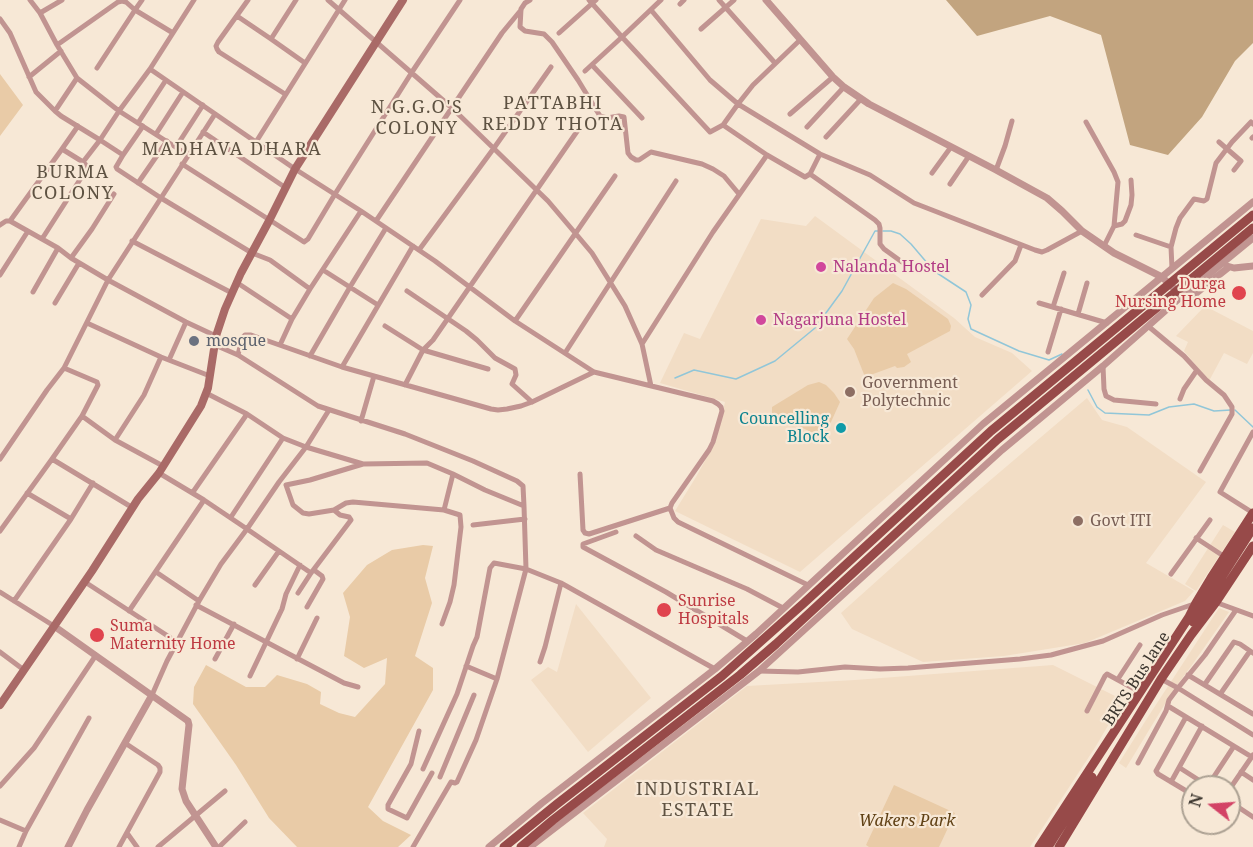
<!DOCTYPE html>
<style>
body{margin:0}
#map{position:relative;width:1253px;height:847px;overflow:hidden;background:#f7e8d6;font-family:"Noto Serif",serif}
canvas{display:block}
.north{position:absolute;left:1181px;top:775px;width:60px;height:60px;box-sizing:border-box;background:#f7e8d6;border:2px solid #aca193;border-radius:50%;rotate:287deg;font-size:16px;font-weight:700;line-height:24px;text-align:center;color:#3c362f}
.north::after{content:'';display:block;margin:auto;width:21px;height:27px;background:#d34366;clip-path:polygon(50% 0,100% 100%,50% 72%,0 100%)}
</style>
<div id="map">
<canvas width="1253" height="847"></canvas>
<div class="north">N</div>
</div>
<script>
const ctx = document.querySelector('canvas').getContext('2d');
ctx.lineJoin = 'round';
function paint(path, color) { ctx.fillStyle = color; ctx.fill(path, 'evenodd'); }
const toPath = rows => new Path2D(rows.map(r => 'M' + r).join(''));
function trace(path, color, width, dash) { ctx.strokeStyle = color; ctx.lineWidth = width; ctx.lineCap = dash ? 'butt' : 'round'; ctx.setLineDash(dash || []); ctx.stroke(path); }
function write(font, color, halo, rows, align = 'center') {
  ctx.font = font + ' "Noto Serif",serif'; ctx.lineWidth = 4.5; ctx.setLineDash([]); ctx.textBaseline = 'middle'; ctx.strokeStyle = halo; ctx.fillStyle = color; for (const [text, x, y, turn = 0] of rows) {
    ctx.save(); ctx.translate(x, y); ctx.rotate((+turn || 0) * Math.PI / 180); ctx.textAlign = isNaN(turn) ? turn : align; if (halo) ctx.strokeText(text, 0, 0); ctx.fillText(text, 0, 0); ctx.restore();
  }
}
paint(toPath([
 [815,216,954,318,975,337,1012,353,1032,371,800,572,675,511,696,477,716,441,725,402,660,383,684,333,700,339,761,219,806,226],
 [1205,306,1253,331,1253,353,1247,364,1224,353,1209,381,1184,351,1188,342,1176,336],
 [1087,398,1102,420,1127,427,1206,482,1146,563,1194,591,1185,601,1085,643,1004,656,923,662,852,629,841,613,967,500],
 [1223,525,1235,532,1196,591,1185,584],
 [576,604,651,698,588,752,531,680,548,667,557,672],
 [1219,608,1229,612,1192,665,1174,689,1126,768,1119,763,1146,720],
 [1053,665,1123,700,1096,746,1030,847,604,847,607,839,583,813,747,686,855,680]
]), '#f2ddc5');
paint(toPath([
 [0,74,23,105,0,136],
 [893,283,906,289,948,319,951,326,950,331,907,354,911,362,904,367,897,368,895,366,865,377,854,349,847,339,874,298],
 [819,382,826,385,834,393,840,402,831,422,821,437,772,413,772,407,808,385],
 [423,545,433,546,425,578,432,603,415,656,433,668,433,690,368,807,383,821,411,835,398,847,297,847,269,818,236,765,193,704,194,687,206,665,246,687,265,687,277,675,307,684,321,692,320,704,339,713,355,717,385,684,387,658,364,668,344,656,350,617,343,593,367,565,392,550],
 [894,785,955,813,939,847,869,847,866,845]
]), '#e9cba7');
paint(toPath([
 [946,0,1253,0,1253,43,1235,61,1202,117,1168,155,1130,145,1101,35,1050,16,977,36]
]), '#c2a47f');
trace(toPath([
 [883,231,891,231,900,234,911,244,934,271,966,292,971,305,968,319,971,329,1019,351,1049,360,1062,354],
 [675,378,694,370,736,379,775,361,815,328,842,291,875,231,878,231],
 [1088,390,1097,407,1105,413,1149,415,1169,407,1194,404,1214,411,1231,410],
 [1235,410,1253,427]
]), '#91c6d8', 1.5);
trace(toPath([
 [30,0,40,13],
 [142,0,135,10,126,2,122,1,118,2,57,45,77,78,55,111,61,116,100,140,119,111,150,69,194,0],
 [248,0,218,42,216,46,217,49,219,52,285,94],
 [296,0,271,39,305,63],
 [328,0,452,108,548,201,576,234,592,253,625,306,642,344,651,386],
 [530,0,525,3,521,9,520,27,525,31,544,34,552,42,578,80,600,116,607,118,619,116,624,117,628,153,631,157,636,160,639,160,651,152,702,164,713,169,724,176,739,194],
 [589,0,622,37,661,0],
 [719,0,775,63],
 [680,4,684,0],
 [651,10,710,80,738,104,723,125],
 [237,16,271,39],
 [0,19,10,33,36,92,55,111],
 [701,29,734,0],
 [559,33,596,0],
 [800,40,753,85,738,104,820,154,870,175,914,203,1035,250,1042,252,1047,250,1082,231],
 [57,45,40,13,62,0],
 [592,65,642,118],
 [97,68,135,10,173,33],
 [150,69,295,169,361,211,435,261,515,321,594,372,713,401,718,404,721,407,722,411,713,442,709,450,672,503,670,508,674,518,678,522,808,585],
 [585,71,622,37,710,132,723,125,767,155,805,177,810,174,820,154],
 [29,77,61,51],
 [77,78,119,111,188,155],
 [215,114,161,198,252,253,270,260,310,289,292,319,280,345],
 [790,114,833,77],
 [1086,122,1114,172,1118,182,1114,226,1104,246],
 [138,123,166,80],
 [807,127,844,87],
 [203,132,286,188],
 [156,134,183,92],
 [826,137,861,99],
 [1252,138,1253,137],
 [256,142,345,0],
 [1219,142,1241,161,1234,170],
 [176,147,203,105],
 [62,149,78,126],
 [123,155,143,126],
 [182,164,301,240,304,242,308,239,335,194,412,72,460,0],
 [996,170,1005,146,1012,121],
 [932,173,951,147],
 [810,174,875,220,879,224,880,228,880,244,884,249,902,262],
 [138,183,167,141],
 [950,184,969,156],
 [376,221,502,33,521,10],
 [0,225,6,221,10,221],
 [1114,226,1122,224,1125,221,1131,205,1132,195,1131,180],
 [1136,235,1171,247],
 [42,239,88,167,83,162],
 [132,241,232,293],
 [419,250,494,148,551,67],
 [71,258,92,229,114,194],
 [1172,268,1171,247,1176,228,1180,218,1194,199,1204,201,1207,199,1216,163,1232,142,1251,122,1253,124],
 [323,270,378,305],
 [0,275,28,231],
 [236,282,292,319],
 [310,289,361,211],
 [407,291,466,331,477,340,495,358,515,369,516,375,512,384,532,402],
 [33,292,58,248],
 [982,295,1015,261,1021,245],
 [55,303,79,263],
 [1039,303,1107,323],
 [1053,307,1064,273],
 [1078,314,1087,283],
 [515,321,615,176],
 [87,323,161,357,210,376],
 [385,326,423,350,488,369],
 [1148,326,1184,356,1206,380,1224,395,1232,407,1232,414,1200,471],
 [642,344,713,232,767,155],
 [1048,352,1061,309],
 [565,353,676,181],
 [238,355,242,338,245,335,251,335,342,367,491,409,498,410,507,409,521,406,532,402,594,372],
 [310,356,350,287,386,228],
 [169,360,186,322],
 [1103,366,1104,389,1106,396,1114,400,1156,404],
 [342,367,413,246],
 [405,385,423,350,433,340,578,130],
 [206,393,247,414,283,438,306,447,363,464,427,463,453,474,485,490,524,506,523,486,517,481,473,461,405,434,318,406,238,355,215,345],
 [1180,399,1184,389,1197,370],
 [82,416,115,440,163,466],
 [361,421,374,376],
 [1253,432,1220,492,1253,513],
 [115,440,144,395,161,357],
 [0,459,47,390,64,368,108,280,161,198,117,169,116,167,123,155,100,140,83,162,62,149,10,221,58,248,71,258,108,280,186,322,216,336],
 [52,459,82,416,98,385,97,382,64,368],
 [580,474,583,530,585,533,589,534,670,508],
 [286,485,293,505,303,513,309,514,334,510,346,503,353,502,444,510,453,474],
 [286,485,310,480,363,464],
 [193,492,247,414],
 [27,493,71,519],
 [524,506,526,569,561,583,715,669],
 [231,517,283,438],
 [473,525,525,519],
 [0,531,52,459,133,508],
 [616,532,583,544,583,547,666,592,747,641],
 [636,536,656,550,747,589,783,608],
 [1196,538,1225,557],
 [156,572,199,601],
 [311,573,247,529,279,482,306,447,329,410],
 [1171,574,1210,520],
 [85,582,177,642],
 [255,585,279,551],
 [0,592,54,626],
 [298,593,311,573,351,520,349,517,340,515,334,510],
 [14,601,71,519,93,483],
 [1215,602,1253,616],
 [196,605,344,683,358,687],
 [307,607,323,579,322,576,314,570],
 [129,611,204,500,159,473],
 [442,624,450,602,454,585,461,527,460,515,444,510],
 [0,652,24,670],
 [215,659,234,624],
 [297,659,317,618],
 [540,662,545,647,561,583],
 [466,666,497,679],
 [759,671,798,672,845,667,880,669,908,668,1020,659,1051,655,1103,641,1162,615,1194,604],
 [1188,675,1253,714],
 [250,676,282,609,286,594,300,565],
 [1118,679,1140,645],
 [1161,679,1178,688,1253,735],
 [1205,684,1234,642,1240,644,1253,653],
 [1221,693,1250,651],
 [152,695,167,661,199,601,221,564,247,529,204,500],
 [1168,706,1252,757],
 [1087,711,1105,676,1107,674,1140,692],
 [1186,717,1156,771,1158,774,1193,795],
 [419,731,411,764,388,805,388,809,407,818,432,773],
 [1138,763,1166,711,1169,700,1178,688,1205,655,1236,610],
 [1180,768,1208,786],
 [1241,772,1253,780],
 [440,777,474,695],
 [1171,782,1202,726],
 [0,786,34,748,96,655],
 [1207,787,1234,746],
 [1229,790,1253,755],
 [1229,801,1253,817],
 [0,820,26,831],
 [127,833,137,847],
 [19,847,26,831,89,718],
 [119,847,160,772,160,768,158,765,125,743],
 [158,847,225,791],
 [219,847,245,822],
 [413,847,451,782,455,783,457,782,476,740,497,679,526,569,494,563,490,568,477,637,473,646,457,694,423,769]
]), '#c19491', 5);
trace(toPath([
 [766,0,833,77,844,87,869,104,996,170,1047,198,1062,211,1082,231,1114,253,1162,277,1185,299,1190,298,1229,267],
 [1227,266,1234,268,1253,266],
 [54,626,188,721,189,725,182,789,186,801,216,847],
 [68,847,87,810,152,695],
 [489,847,542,803,715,669,756,634,983,424,1253,202],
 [530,847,759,671,1002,450,1103,366,1182,296,1253,238]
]), '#c19491', 7);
trace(toPath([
 [0,705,92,571,138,499,159,473,201,406,208,388,216,336,225,309,241,273,269,221,295,169,403,0]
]), '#a96a67', 8);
trace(toPath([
 [1193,622,1253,528],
 [504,847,557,804,722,676,804,603,991,431,1253,215],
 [521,847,553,820,740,675,776,644,998,439,1253,228],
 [1039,847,1189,617,1196,603,1211,578,1253,513],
 [1048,847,1092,777],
 [1059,847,1161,679,1191,635,1216,602,1253,546]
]), '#974a49', 9);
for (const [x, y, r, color] of [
 [821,267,6,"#d1479c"],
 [1239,293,8,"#e0444e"],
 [761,320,6,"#d1479c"],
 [194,341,6,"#6b7280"],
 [850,392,6,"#8d6e63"],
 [841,428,6,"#0f9aa8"],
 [1078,521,6,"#8d6e63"],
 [664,610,8,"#e0444e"],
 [97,635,8,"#e0444e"]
]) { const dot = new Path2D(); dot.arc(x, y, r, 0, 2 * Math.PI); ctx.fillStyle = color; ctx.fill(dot); trace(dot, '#f7e8d6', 2); }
write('16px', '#b23c85', '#f7e8d6', [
 ["Nalanda Hostel",833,267],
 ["Nagarjuna Hostel",773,320]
], 'left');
write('16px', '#be3a42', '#f7e8d6', [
 ["Durga",1226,284,"right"],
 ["Nursing Home",1226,302,"right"],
 ["Sunrise",678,601],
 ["Hospitals",678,619],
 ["Suma",110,626],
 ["Maternity Home",110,644]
], 'left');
write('16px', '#5b616d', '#f7e8d6', [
 ["mosque",206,341]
], 'left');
write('16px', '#785e54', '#f7e8d6', [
 ["Government",862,383],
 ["Polytechnic",862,401],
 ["Govt ITI",1090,521]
], 'left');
write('16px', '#0d838f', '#f7e8d6', [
 ["Councelling",829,419],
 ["Block",829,437]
], 'right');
write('16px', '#3c362f', '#f7e8d6', [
 ["BRTS Bus lane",1137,679,-57]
]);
write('italic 16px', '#604115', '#f7e8d6', [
 ["Wakers Park",907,821]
]);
ctx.letterSpacing = '1.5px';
write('18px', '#5e5242', '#f7e8d6', [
 ["PATTABHI",553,104],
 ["REDDY THOTA",553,125],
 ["N.G.G.O'S",417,108],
 ["COLONY",417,129],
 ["MADHAVA DHARA",232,150],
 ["BURMA",73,173],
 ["COLONY",73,194],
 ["INDUSTRIAL",698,790],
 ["ESTATE",698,811]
]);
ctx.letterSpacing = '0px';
</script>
